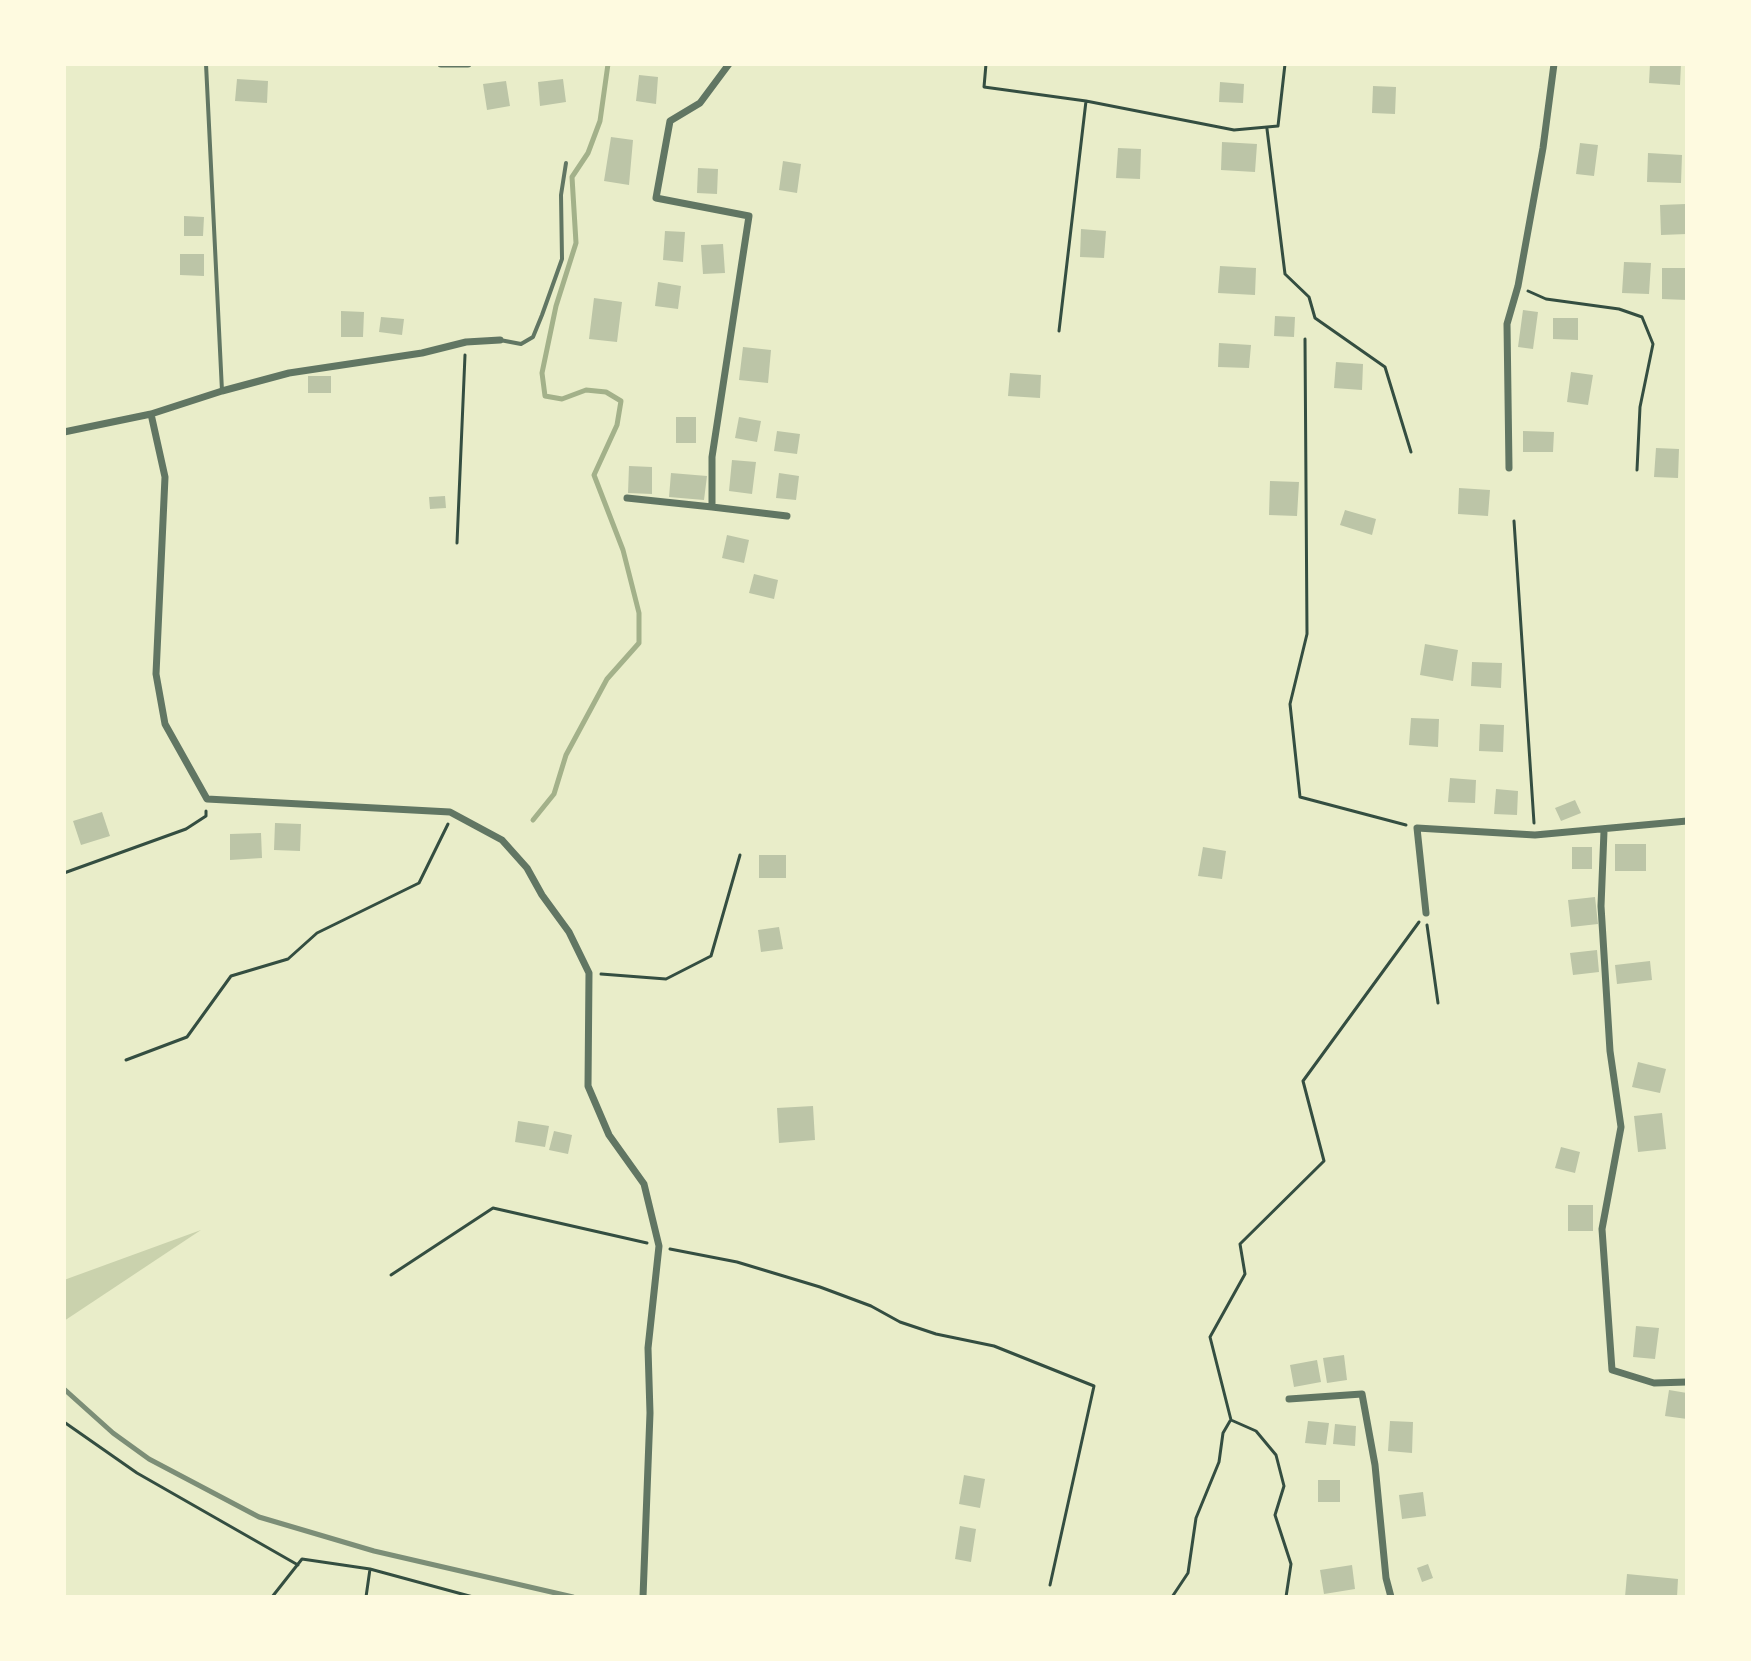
<!DOCTYPE html>
<style>
body{margin:0}
#map{position:relative;width:1751px;height:1661px;overflow:hidden;background:#e9edc9;font-family:Inter,sans-serif}
canvas{display:block}
.frame{position:absolute;inset:0;border:66px solid #fefae0;pointer-events:none}
</style>
<div id="map">
<canvas width="1751" height="1661"></canvas>
<div class="frame"></div>
</div>
<script>
const ctx = document.querySelector('canvas').getContext('2d');
ctx.lineJoin = 'round';
function paint(path, color) { ctx.fillStyle = color; ctx.fill(path, 'evenodd'); }
const toPath = rows => new Path2D(rows.map(r => 'M' + r).join(''));
function trace(path, color, width, dash) { ctx.strokeStyle = color; ctx.lineWidth = width; ctx.lineCap = dash ? 'butt' : 'round'; ctx.setLineDash(dash || []); ctx.stroke(path); }
paint(toPath([
 [201,1230,64,1321,64,1280]
]), '#cad2ad');
trace(toPath([
 [533,820,554,794,566,755,607,679,639,643,639,613,623,550,594,475,617,425,621,401,606,392,586,390,562,399,545,396,542,373,556,306,576,243,572,177,588,153,600,121,608,64]
]), '#a3b18a', 5);
paint(toPath([
 [1650,64,1681,64,1680,85,1649,83],
 [639,75,658,77,656,104,636,101],
 [237,79,268,81,267,103,235,101],
 [563,79,566,102,540,106,538,82],
 [506,81,510,106,487,110,483,84],
 [1220,82,1244,84,1243,103,1219,102],
 [1373,86,1396,87,1395,114,1372,113],
 [611,137,633,140,629,185,604,181],
 [1222,142,1257,144,1255,172,1221,170],
 [1580,143,1598,145,1594,176,1576,174],
 [1118,148,1141,149,1140,179,1116,178],
 [1648,153,1682,155,1681,183,1647,182],
 [783,161,801,164,797,193,779,190],
 [698,168,718,169,717,194,697,193],
 [1686,204,1687,234,1661,235,1660,205],
 [184,216,204,217,203,236,184,236],
 [1081,229,1106,231,1104,258,1080,257],
 [665,231,685,232,683,262,663,260],
 [723,244,725,273,703,274,701,245],
 [180,254,204,254,204,276,180,275],
 [1624,262,1651,263,1649,294,1622,293],
 [1220,266,1256,268,1255,295,1218,293],
 [1662,268,1687,268,1687,300,1662,299],
 [658,282,681,286,678,309,655,306],
 [594,298,622,302,617,342,589,339],
 [1523,310,1538,312,1533,349,1518,347],
 [341,311,364,312,363,337,341,337],
 [1275,316,1295,317,1294,337,1274,336],
 [381,317,404,319,402,335,379,332],
 [1553,318,1578,318,1578,340,1553,339],
 [1219,343,1251,345,1249,368,1218,367],
 [743,347,771,350,768,383,739,380],
 [1336,362,1363,364,1362,390,1334,388],
 [1571,372,1593,375,1588,405,1567,402],
 [1010,373,1041,375,1040,398,1008,396],
 [308,376,331,376,331,393,308,393],
 [676,417,696,417,696,443,676,443],
 [739,417,761,421,757,442,735,438],
 [777,431,800,434,797,454,774,451],
 [1523,431,1554,432,1553,452,1523,452],
 [1656,448,1679,449,1678,478,1654,477],
 [732,460,756,462,752,494,729,491],
 [629,466,652,467,652,494,628,493],
 [671,473,707,476,704,500,669,497],
 [779,473,799,476,796,500,776,498],
 [1270,481,1299,482,1297,516,1269,515],
 [1459,488,1490,490,1488,516,1458,514],
 [445,496,446,508,430,509,429,497],
 [1345,510,1376,519,1372,535,1340,525],
 [727,535,749,540,744,563,722,558],
 [754,574,778,580,774,599,749,593],
 [1425,644,1458,650,1453,681,1420,675],
 [1472,662,1502,663,1501,688,1471,686],
 [1411,718,1439,719,1438,747,1409,745],
 [1480,724,1504,725,1503,752,1479,751],
 [1450,778,1476,780,1475,803,1448,802],
 [1496,789,1518,791,1517,815,1494,814],
 [1575,800,1581,813,1561,821,1555,808],
 [102,812,110,836,81,845,73,821],
 [275,823,301,824,300,851,274,850],
 [261,833,262,858,230,860,230,834],
 [1615,844,1646,844,1646,871,1615,871],
 [1203,847,1226,851,1222,879,1198,876],
 [1572,847,1592,847,1592,869,1572,869],
 [759,855,786,855,786,878,759,878],
 [1595,897,1598,924,1571,927,1568,900],
 [779,927,783,949,761,952,758,930],
 [1597,950,1599,972,1573,975,1570,953],
 [1650,961,1652,980,1617,984,1615,965],
 [1638,1062,1666,1069,1660,1093,1632,1087],
 [813,1106,815,1140,779,1143,777,1108],
 [1662,1113,1666,1149,1638,1152,1634,1116],
 [518,1121,549,1126,545,1147,515,1142],
 [554,1131,572,1135,568,1154,549,1150],
 [1561,1147,1580,1152,1575,1173,1555,1168],
 [1568,1205,1593,1205,1593,1231,1568,1231],
 [1636,1326,1659,1328,1655,1359,1633,1357],
 [1344,1355,1347,1380,1327,1383,1323,1358],
 [1317,1360,1321,1382,1294,1387,1290,1365],
 [1669,1390,1687,1393,1687,1419,1665,1416],
 [1308,1421,1329,1423,1326,1445,1305,1443],
 [1390,1421,1413,1422,1412,1453,1388,1451],
 [1335,1424,1356,1426,1355,1446,1333,1444],
 [964,1475,985,1479,980,1508,959,1504],
 [1318,1480,1340,1480,1340,1502,1318,1502],
 [1423,1492,1426,1516,1402,1519,1399,1495],
 [960,1526,976,1529,971,1562,955,1559],
 [1428,1564,1433,1578,1422,1582,1417,1568],
 [1352,1565,1355,1589,1324,1594,1320,1570],
 [1627,1574,1678,1579,1677,1597,1625,1597]
]), '#bcc5a7');
trace(toPath([
 [986,64,984,87,1086,101,1234,130,1278,126,1285,64],
 [1267,129,1285,274,1309,297,1315,318,1385,367,1411,452],
 [1528,291,1546,299,1619,309,1642,317,1653,344,1640,407,1637,470],
 [1059,331,1086,101],
 [1305,339,1307,634,1290,704,1300,797,1406,825],
 [1514,521,1534,823],
 [457,543,465,355],
 [64,873,186,829,206,816,206,811],
 [1427,925,1438,1003],
 [601,974,666,979,711,956,740,855],
 [126,1060,187,1037,231,976,288,959,317,933,419,883,448,824],
 [670,1249,737,1262,820,1287,871,1306,900,1322,936,1334,994,1346,1094,1386,1050,1585],
 [391,1275,493,1208,647,1243],
 [64,1422,137,1473,298,1565],
 [272,1597,302,1559,370,1569,473,1597],
 [366,1597,370,1569],
 [1172,1597,1188,1573,1196,1518,1219,1462,1223,1433,1230,1421],
 [1286,1597,1291,1564,1275,1515,1284,1486,1276,1455,1256,1431,1231,1420,1210,1337,1245,1274,1240,1244,1324,1161,1303,1081,1419,922]
]), '#344e41', 3);
trace(toPath([
 [206,64,222,391],
 [500,340,521,344,533,337,542,315,562,259,561,195,566,163]
]), '#617663', 4);
trace(toPath([
 [441,64,468,64],
 [729,64,700,103,670,121,656,198,749,216,712,457,712,507,787,516],
 [151,414,165,477,156,674,165,724,207,799,450,812,502,840,527,868,542,895,569,932,589,973,588,1086,609,1135,644,1184,659,1246,648,1348,650,1413,643,1597],
 [64,432,151,414,222,391,289,373,422,353,466,342,500,340],
 [1509,468,1507,324,1518,286,1543,148,1554,64],
 [627,498,712,507],
 [1604,831,1601,906,1610,1051,1621,1127,1602,1229,1612,1370,1654,1383,1687,1382],
 [1426,913,1417,828,1535,835,1687,821],
 [1289,1399,1362,1394,1375,1465,1386,1578,1391,1597]
]), '#617663', 7);
trace(toPath([
 [64,1389,113,1433,149,1459,259,1517,374,1551,573,1597]
]), '#7c8e77', 5);
</script>
